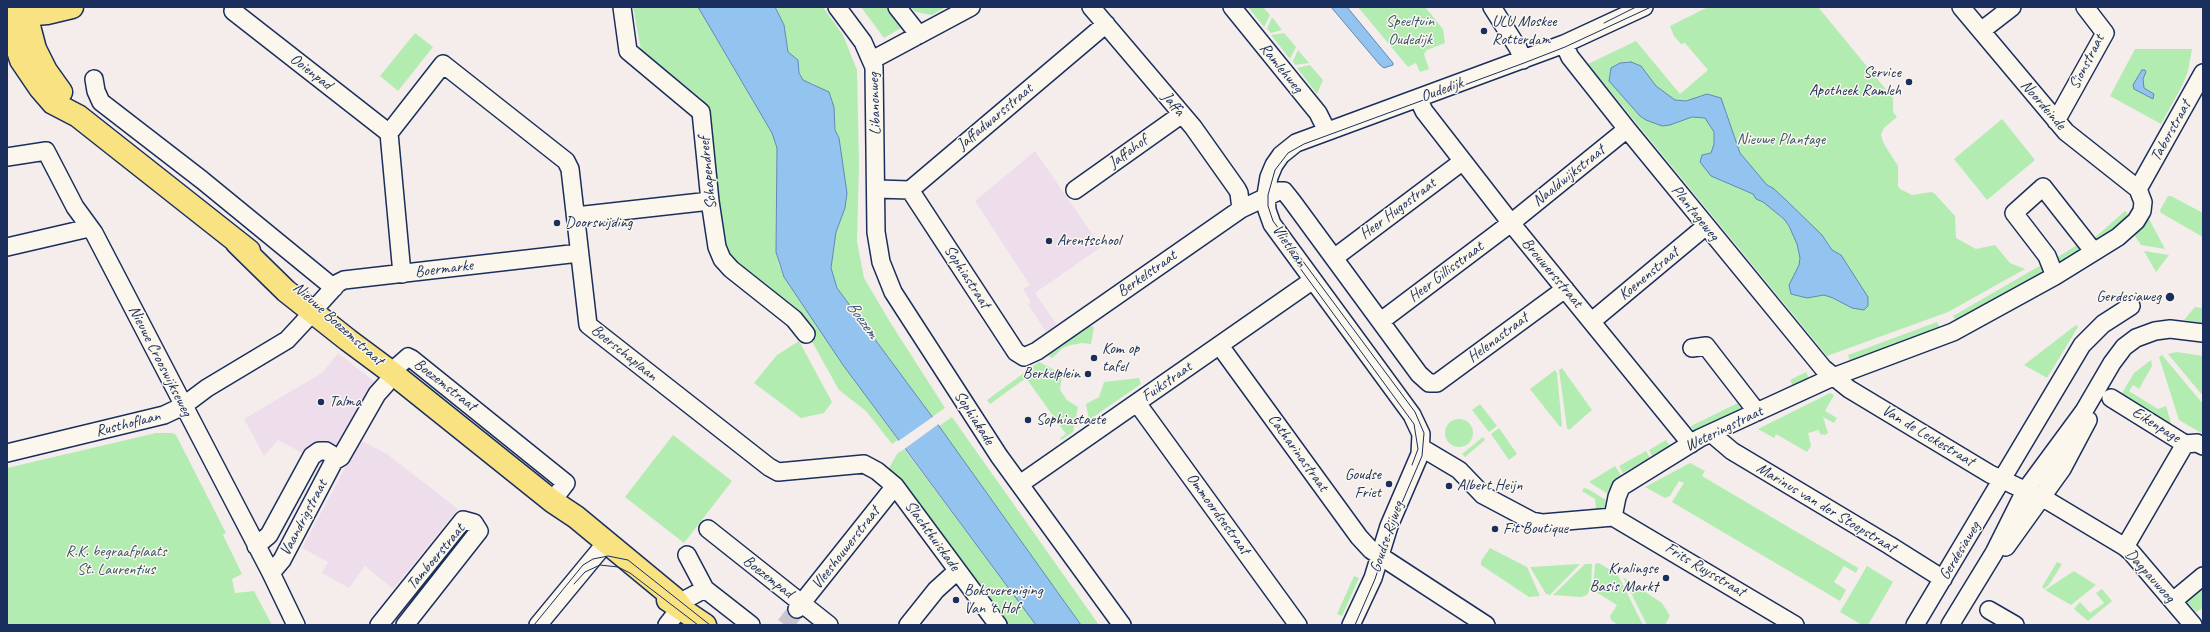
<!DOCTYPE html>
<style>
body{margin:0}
#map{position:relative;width:2210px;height:632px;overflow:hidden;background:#f5ecec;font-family:Caveat,sans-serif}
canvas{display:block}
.frame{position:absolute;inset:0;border:8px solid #1b2f5e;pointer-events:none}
</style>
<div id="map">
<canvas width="2210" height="632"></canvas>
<div class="frame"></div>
</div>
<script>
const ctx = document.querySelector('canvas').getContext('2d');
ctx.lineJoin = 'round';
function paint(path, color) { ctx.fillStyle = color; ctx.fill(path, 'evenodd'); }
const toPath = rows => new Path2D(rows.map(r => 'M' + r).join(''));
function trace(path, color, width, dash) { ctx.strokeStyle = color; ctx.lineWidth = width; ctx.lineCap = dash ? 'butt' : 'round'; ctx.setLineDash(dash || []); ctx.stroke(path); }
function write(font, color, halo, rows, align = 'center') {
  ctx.font = font + ' Caveat,sans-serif'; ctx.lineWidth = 3; ctx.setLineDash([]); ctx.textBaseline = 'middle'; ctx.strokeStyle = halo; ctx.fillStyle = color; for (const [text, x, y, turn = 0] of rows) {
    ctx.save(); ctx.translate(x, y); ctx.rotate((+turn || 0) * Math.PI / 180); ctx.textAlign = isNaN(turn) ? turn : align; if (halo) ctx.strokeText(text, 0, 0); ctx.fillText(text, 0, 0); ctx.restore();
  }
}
paint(toPath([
 [1035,151,1101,247,1035,293,1057,325,1046,332,1028,304,1031,302,1023,289,1030,285,975,201],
 [338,353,379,385,341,454,308,456,278,440,264,456,244,419,322,373],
 [360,440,387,454,458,509,393,589,365,566,349,588,322,573,328,562,302,548]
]), '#eedeeb');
paint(toPath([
 [633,7,698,7,772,133,777,148,776,252,779,265,784,277,843,365,898,440,892,444,866,411,839,390,801,322,733,265,722,241,708,109,703,100,641,50],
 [775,7,823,7,843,35,857,70,859,164,857,241,864,278,890,322,945,408,932,417,837,288,832,277,831,268,836,232,845,208,839,138,835,130,835,122,814,84,803,81,799,73,798,60,788,52,784,25],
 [861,7,886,7,901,28,884,38],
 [910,7,946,7,932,15,916,12],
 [1248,7,1263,7,1270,15,1264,27],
 [1358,7,1425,7,1443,29,1445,43,1427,50,1424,54,1429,69,1420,72,1416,63,1408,67],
 [1708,7,1818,7,1893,98,1893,112,1897,117,1884,128,1881,135,1884,144,1898,166,1898,186,1900,189,1912,195,1931,192,1934,193,1955,216,1956,238,1976,249,1995,245,2010,263,2025,269,1948,312,1827,356,1588,64,1636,41,1680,94,1708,70,1685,43,1681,44,1674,36,1670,26],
 [1272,17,1282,30,1271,33,1267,29],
 [415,33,433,47,398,91,380,76],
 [1284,33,1296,47,1290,59,1271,35],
 [2135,49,2192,49,2188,71,2182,86,2161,124,2110,96],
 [1298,50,1309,63,1295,65,1293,61],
 [1310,65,1323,80,1317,94,1297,68],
 [2002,119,2035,160,1987,200,1954,159],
 [2168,196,2171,196,2203,213,2203,237,2161,213,2160,210],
 [2125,211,2129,215,2122,222,2094,243,2092,240],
 [2148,217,2165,249,2141,245,2135,236],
 [2077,245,2081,250,2060,262,2058,257],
 [2144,251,2169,255,2156,272],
 [2043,264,2046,270,1956,321,1953,316],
 [2195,307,2203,308,2203,323,2184,320],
 [1937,322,1940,328,1850,361,1848,355],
 [2076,325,2078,327,2047,378,2024,365],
 [1089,326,1094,327,1091,344,1082,343,1071,345,1063,348,1052,358,1048,355],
 [799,341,832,402,824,413,801,418,754,383,777,355],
 [2177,352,2203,356,2203,396,2168,354],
 [2162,355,2203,404,2203,434,2179,420,2159,357],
 [2151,360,2152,366,2139,389,2133,385,2129,391,2158,409,2166,406,2173,430,2119,398,2134,373],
 [1039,362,1062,374,1060,390,1067,400,1078,407,1073,432,1061,440,1060,438,1066,434,1026,378,990,404,987,400],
 [1562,368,1592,410,1569,430,1567,428,1559,370],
 [1555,370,1557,373,1562,426,1560,427,1530,389],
 [1806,372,1809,378,1793,386,1790,380],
 [1139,378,1141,384,1089,420,1086,404,1099,397,1104,382],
 [1830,393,1834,395,1825,411,1837,418,1834,423,1823,417,1828,433,1825,435,1820,434,1819,430,1808,433,1811,446,1807,452,1776,434,1774,438,1758,429],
 [1738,403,1741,409,1694,432,1691,426],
 [1480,404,1497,426,1489,432,1472,410],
 [952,417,1099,625,1081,625,939,426],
 '1445 433a14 14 0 1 1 28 0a14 14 0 1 1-28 0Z',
 [1499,428,1517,454,1509,460,1491,434],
 [156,433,172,433,176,435,226,533,223,535,242,574,232,579,235,593,254,591,272,625,7,625,7,468],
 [673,435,732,481,684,543,625,497],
 [1483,437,1485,440,1465,457,1462,454],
 [1666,440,1670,446,1652,456,1649,450],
 [904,449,1018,600,1036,625,1002,625,888,470,897,454],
 [1646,451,1650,458,1623,473,1619,466],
 [1690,463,1705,471,1702,476,1858,568,1856,573,1844,566,1834,582,1846,590,1840,601,1672,502,1684,483,1679,481,1670,496,1665,498,1645,487],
 [1615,466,1621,475,1611,486,1608,494,1589,482],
 [1584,488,1588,489,1606,500,1604,515,1596,509,1595,499,1582,491],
 [1490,548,1527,567,1540,596,1529,597,1481,565,1481,561],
 [2057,562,2062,564,2049,585,2044,589,2042,587],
 [1599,563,1618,575,1643,625,1618,625,1611,620,1610,616,1617,605,1593,590,1595,564],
 [1580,564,1550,595,1546,594,1530,567],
 [1585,564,1592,564,1591,587,1587,595,1581,597,1553,595],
 [1867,566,1893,582,1868,625,1862,625,1840,612],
 [2074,571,2096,585,2071,605,2045,590],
 [1354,576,1359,578,1342,616,1337,614],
 [1623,577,1662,603,1670,616,1665,625,1647,625],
 [2203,586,2203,608,2196,612,2186,601],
 [2102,589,2112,601,2088,621,2074,609,2080,602,2090,613,2104,603,2096,593]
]), '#b3ecb1');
const water = toPath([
 [698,7,775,7,784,25,788,52,798,60,799,73,803,80,829,92,834,107,835,130,839,138,847,193,845,208,836,232,831,268,837,288,939,426,1081,625,1036,625,843,365,784,277,776,252,777,148,772,133,698,7],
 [1331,7,1347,7,1393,63,1393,65,1384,68,1380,65,1331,7],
 [1631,62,1641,66,1656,86,1675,100,1686,101,1707,94,1721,98,1740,153,1767,185,1773,188,1787,201,1822,235,1832,250,1841,255,1868,297,1868,306,1864,310,1852,308,1833,298,1824,295,1807,298,1791,294,1789,285,1799,265,1800,258,1797,244,1789,226,1784,219,1763,202,1756,199,1753,194,1711,176,1700,162,1702,155,1711,153,1714,144,1714,132,1705,118,1692,117,1670,125,1662,126,1646,120,1640,116,1609,81,1611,68,1620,63,1631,62],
 [2142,70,2145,70,2146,72,2143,79,2144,88,2154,94,2153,99,2134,89,2133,85,2142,70]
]);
paint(water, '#92c4ef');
trace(water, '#6288b5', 1);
paint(toPath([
 [934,416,940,423,903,450,897,442]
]), '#f5ecec');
trace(toPath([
 [785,625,797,609]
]), '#c9c6d0', 17, [17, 8]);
const minor = toPath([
 [622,7,628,51,701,112,710,201,717,247,722,259,731,269,794,319,806,334],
 [837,7,863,42,874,67,876,232,881,262,893,292,999,456,1122,625],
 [897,7,919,35],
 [1091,7,1193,127,1237,189,1239,193,1241,209],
 [1232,7,1318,113,1327,131],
 [1492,7,1518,48,1523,60],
 [1961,7,2066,132,2138,189],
 [233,11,389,133],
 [1981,31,2012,7],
 [1564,44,1570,57,1627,129,1823,368,1849,389,1990,474,2050,502,2125,547,2131,552,2193,625],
 [872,60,971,7],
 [94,79,96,91,101,102,202,180,334,288],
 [1418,98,1424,111,1511,223,1691,444],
 [2056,121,2105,33,2085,7],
 [7,157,46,151,75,207,94,233,271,573,296,625],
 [877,189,910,190,1106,24],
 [2138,189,2203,73],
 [910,190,1016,352,1024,357,1037,351,1241,209,1279,191,1284,191,1292,201,1419,374,1429,383,1437,383,1565,289],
 [1075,190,1182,114],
 [576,216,710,201],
 [7,247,89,228],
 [1334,258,1463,161],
 [402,274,389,133,443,64,566,161,570,169,588,325,769,467,778,472,864,464,877,471,895,486,998,625],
 [2055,276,2047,256,2014,213,2043,187,2094,252],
 [319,304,338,283,344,280,579,253],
 [1381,321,1511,223,1627,129],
 [1592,321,1706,226],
 [1220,346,1359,537,1371,550,1486,625],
 [1692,348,1706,346,1757,412],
 [391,372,408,357,412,359,566,483,552,501],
 [2111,398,2185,444,2197,443,2203,446],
 [1137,403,1298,625],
 [1712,434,1732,451,1889,545,1943,579],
 [1422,448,1459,470,1483,495,1532,521,1543,523,1613,517,1617,497,1621,487,1700,438,1833,377,1953,332,2055,276,2118,237,2136,221,2142,211,2143,202,2138,189],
 [7,453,164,415,183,406,207,388,287,340,313,312],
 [1020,484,1313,280],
 [1613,517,1795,625],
 [708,529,829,625],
 [256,546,269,535,312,456,319,451,326,451,331,454,334,461],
 [2006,547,2062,469,2088,420],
 [2125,547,2185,444],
 [687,555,705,589],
 [271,573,282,560,334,461,341,457,377,394,386,384],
 [2173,601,2203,576],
 [797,609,895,486],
 [1989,610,2015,625],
 [379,625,463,520,474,523,479,531,405,625],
 [538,625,600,550],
 [667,625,688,598,705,589,751,625],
 [908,625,936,590,957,571],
 [1351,625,1373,578,1389,526,1420,454,1421,434,1412,415,1272,224,1267,210,1266,195,1269,177,1274,165,1281,155,1296,143,1564,44,1644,7],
 [1915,625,2082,345,2103,324,2131,306],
 [1950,625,1994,553,2025,491,2084,411,2112,363,2124,347,2136,338,2155,331,2170,329,2203,333]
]);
const major = toPath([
 [24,7,35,49,46,71,61,92],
 [7,16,21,60,40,88,53,103,78,116,249,251],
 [12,16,47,13,72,7],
 [237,243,286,291,348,340,391,372,552,501,576,517,674,598,681,607],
 [668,600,705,625]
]);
trace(minor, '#1b2f5e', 20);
trace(major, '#1b2f5e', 25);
trace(minor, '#fbf7ec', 17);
trace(major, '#f8e281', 22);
trace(toPath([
 [1604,23,1636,7],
 [1286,249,1414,424,1418,449,1412,465],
 [574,584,585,572,600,565,618,567,630,573,698,625],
 [534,625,583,565,593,559,608,556,628,560,710,625],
 [1355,625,1375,579,1395,519,1422,456,1424,433,1415,412,1273,221,1268,206,1268,195,1275,170,1288,153,1304,144,1524,63,1565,47,1651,7]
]), '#1b2f5e', 1);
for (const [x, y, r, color] of [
 [1484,31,4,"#1b2f5e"],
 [1909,82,4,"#1b2f5e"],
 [557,223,4,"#1b2f5e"],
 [1049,241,4,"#1b2f5e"],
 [2170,297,5,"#1b2f5e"],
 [1094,358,4,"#1b2f5e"],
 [1088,374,4,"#1b2f5e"],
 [321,402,4,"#1b2f5e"],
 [1028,420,4,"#1b2f5e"],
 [1389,484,4,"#1b2f5e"],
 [1449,486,4,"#1b2f5e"],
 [1495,529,4,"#1b2f5e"],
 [1666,578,4,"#1b2f5e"],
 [956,600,4,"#1b2f5e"]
]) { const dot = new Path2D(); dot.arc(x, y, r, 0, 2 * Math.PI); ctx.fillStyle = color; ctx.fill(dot); trace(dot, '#fbf7ec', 1.5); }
write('16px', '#39556f', '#fbf7ec', [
 ["Speeltuin",1410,22],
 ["Oudedijk",1410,40],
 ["Nieuwe Plantage",1781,140],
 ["R.K. begraafplaats",116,552],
 ["St. Laurentius",116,570]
]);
write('16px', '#1b2f5e', '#fbf7ec', [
 ["ULU Moskee",1492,22],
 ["Rotterdam",1492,40],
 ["Service",1901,73,"right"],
 ["Apotheek Ramleh",1901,91,"right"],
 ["Doorsnijding",565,223],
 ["Arentschool",1057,241],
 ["Gerdesiaweg",2161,297,"right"],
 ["Kom op",1102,349],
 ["tafel",1102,367],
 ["Berkelplein",1080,374,"right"],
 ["Talma",329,402],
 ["Sophiastaete",1036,420],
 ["Goudse",1381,475,"right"],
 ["Friet",1381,493,"right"],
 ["Albert Heijn",1457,486],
 ["Fit Boutique",1503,529],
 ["Kralingse",1658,569,"right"],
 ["Basis Markt",1658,587,"right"],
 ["Boksvereniging",964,591],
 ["Van 't Hof",964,609]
], 'left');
write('16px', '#1b2f5e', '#fbf7ec', [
 ["Sionstraat",2087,62,-63],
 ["Ramlehweg",1281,68,51],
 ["Ooienpad",311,72,38],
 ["Oudedijk",1442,90,-20],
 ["Libanonweg",875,104,-92],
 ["Jaffa",1173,104,50],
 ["Noordeinde",2043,105,49],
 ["Jaffadwarsstraat",995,117,-40],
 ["Taborstraat",2171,131,-61],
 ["Jaffahof",1128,152,-36],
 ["Schapendreef",708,173,-96],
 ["Naaldwijkstraat",1569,176,-39],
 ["Heer Hugostraat",1398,209,-37],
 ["Plantageweg",1695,213,51],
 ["Vlietlaan",1289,246,55],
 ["Boermarke",444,269,-7],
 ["Heer Gillisstraat",1446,272,-37],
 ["Brouwersstraat",1552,273,50],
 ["Berkelstraat",1147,274,-35],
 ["Koenenstraat",1649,274,-40],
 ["Sophiastraat",967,277,57],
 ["Nieuwe Boezemstraat",338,324,42],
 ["Helenastraat",1498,338,-37],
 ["Boerschaplaan",624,353,39],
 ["Nieuwe Crooswijkseweg",160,361,63],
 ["Fuikstraat",1167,382,-35],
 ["Boezemstraat",445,385,38],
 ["Sophiakade",974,418,57],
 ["Rusthoflaan",128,424,-14],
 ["Eikenpage",2156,425,32],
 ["Weteringstraat",1724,429,-26],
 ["Van de Leckestraat",1928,436,31],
 ["Catharinastraat",1298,453,54],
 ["Marinus van der Stoepstraat",1826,508,31],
 ["Ommoordsestraat",1218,514,54],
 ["Vaandrigstraat",304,518,-62],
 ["Slachthuiskade",932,536,54],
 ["Goudse Rijweg",1387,537,-71],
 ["Vleeshouwerstraat",846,548,-52],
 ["Gerdesiaweg",1960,551,-59],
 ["Tamboerstraat",436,557,-50],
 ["Frits Ruysstraat",1705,570,31],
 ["Dagpauwoog",2150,576,48],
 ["Boezempad",768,577,38]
]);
write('italic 17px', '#395482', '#fbf7ec', [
 ["Boezem",862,320,54]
]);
</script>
